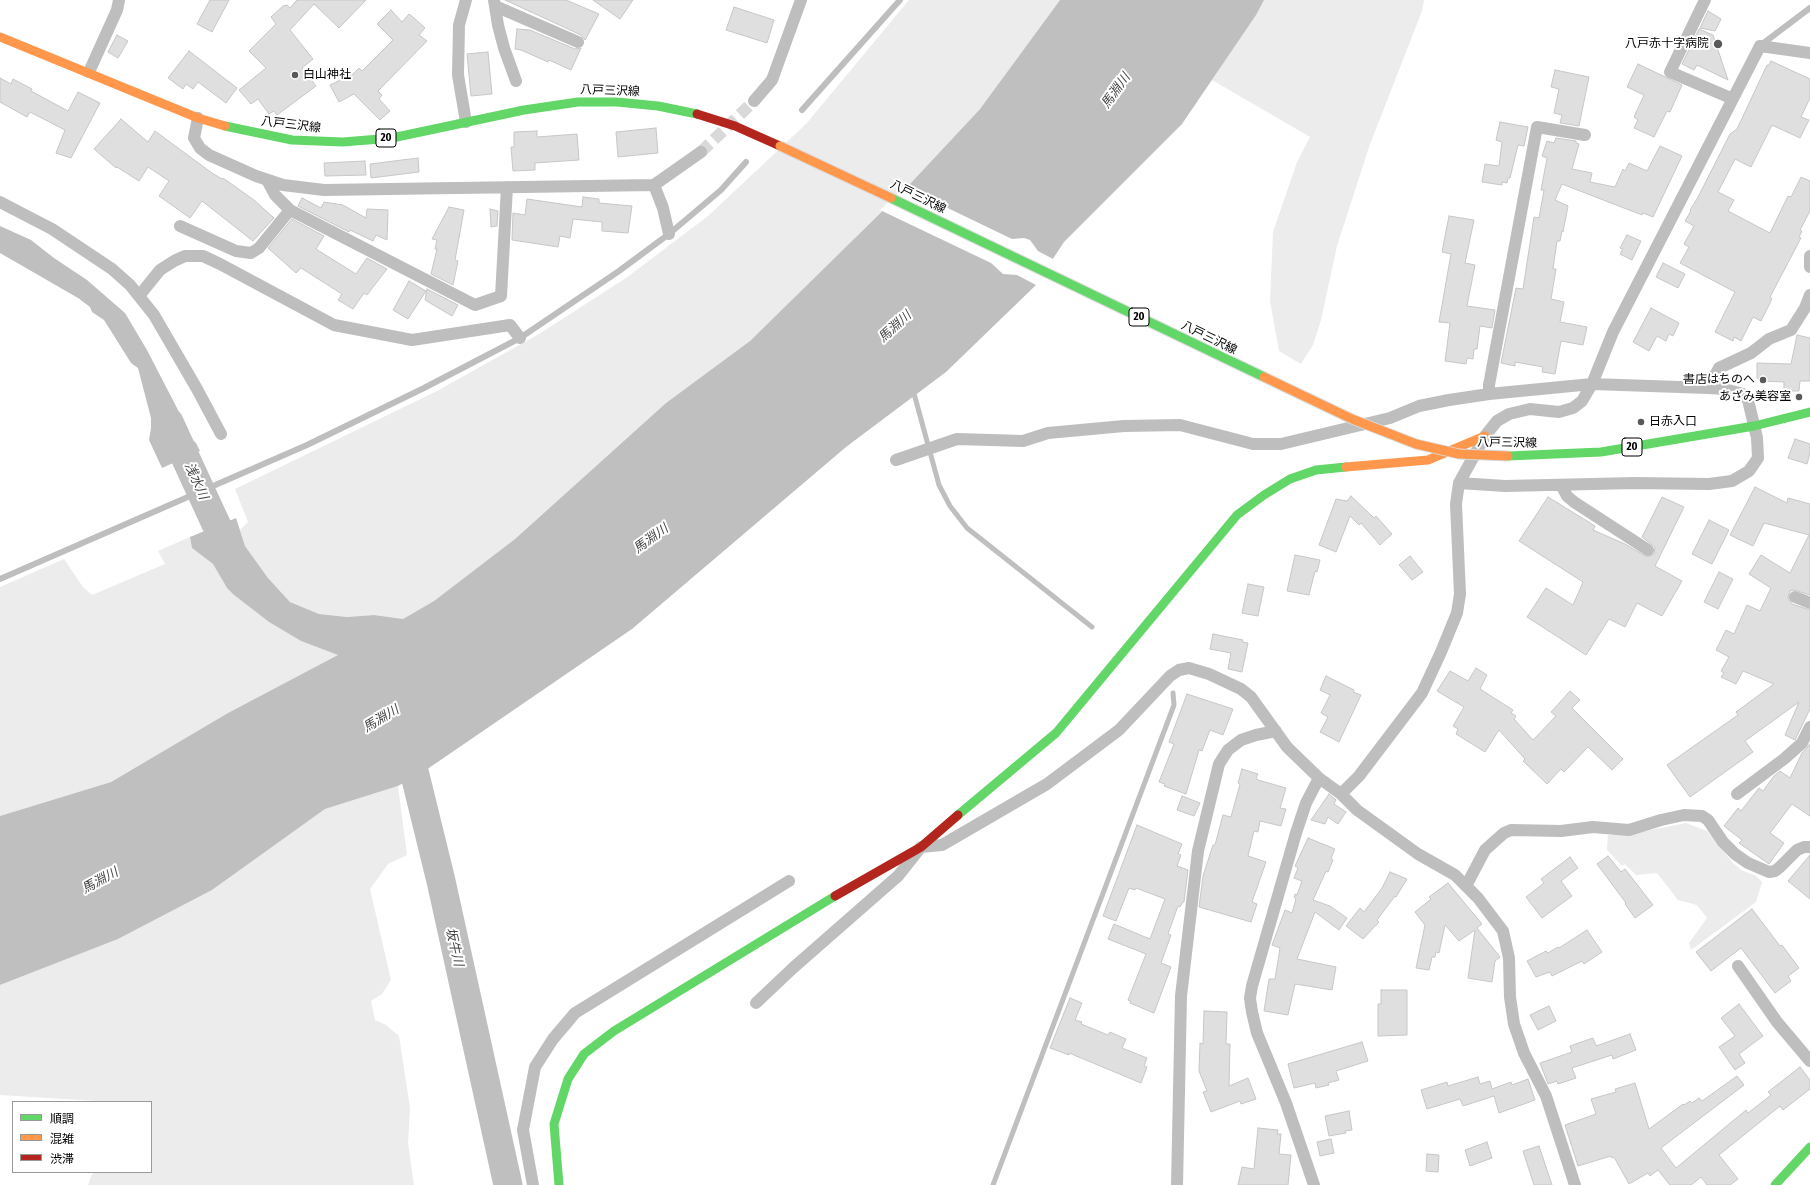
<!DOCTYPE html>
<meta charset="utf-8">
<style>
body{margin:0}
#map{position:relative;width:1810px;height:1185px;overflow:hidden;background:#fff;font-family:"Fira Sans Condensed","Noto Sans JP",sans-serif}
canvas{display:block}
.legend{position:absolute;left:12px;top:1101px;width:140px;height:72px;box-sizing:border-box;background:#fff;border:1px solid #999;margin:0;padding:5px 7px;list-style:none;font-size:12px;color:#000}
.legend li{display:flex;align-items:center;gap:8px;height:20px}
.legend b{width:20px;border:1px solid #999}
</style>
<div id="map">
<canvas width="1810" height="1185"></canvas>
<ul class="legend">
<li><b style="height:5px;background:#63d668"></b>順調</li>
<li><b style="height:5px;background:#ff974d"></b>混雑</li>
<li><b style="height:5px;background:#b3261e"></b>渋滞</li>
</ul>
</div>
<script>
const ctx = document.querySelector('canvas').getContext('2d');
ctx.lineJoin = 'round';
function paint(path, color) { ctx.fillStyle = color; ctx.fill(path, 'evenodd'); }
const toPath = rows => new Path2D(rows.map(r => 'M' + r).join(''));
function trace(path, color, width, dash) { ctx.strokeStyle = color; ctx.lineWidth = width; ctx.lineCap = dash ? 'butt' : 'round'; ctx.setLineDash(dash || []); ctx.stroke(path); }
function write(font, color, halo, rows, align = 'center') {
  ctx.font = font + ' "Fira Sans Condensed","Noto Sans JP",sans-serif'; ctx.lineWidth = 4; ctx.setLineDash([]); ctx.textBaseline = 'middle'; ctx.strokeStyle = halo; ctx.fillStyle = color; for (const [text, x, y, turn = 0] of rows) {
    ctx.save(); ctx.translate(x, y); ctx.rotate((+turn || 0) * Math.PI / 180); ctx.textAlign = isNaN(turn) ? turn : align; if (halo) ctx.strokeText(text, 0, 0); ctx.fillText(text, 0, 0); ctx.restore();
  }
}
paint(toPath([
 [909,0,1060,0,980,109,910,184,750,341,666,403,515,539,434,601,403,619,374,615,347,617,319,614,290,602,268,578,245,546,240,530,248,522,235,489,437,391,539,334,626,278,708,216,806,124],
 [1264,0,1424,0,1422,11,1369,147,1337,246,1321,320,1313,345,1301,364,1279,351,1270,301,1273,232,1297,162,1310,137,1212,80],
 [190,537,192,548,213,564,227,588,234,595,269,622,301,641,339,655,228,713,111,782,0,816,0,587,64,559,83,587,92,595,165,564,158,551],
 [398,786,407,855,388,864,370,889,391,980,382,994,371,1001,375,1020,386,1025,399,1036,410,1108,408,1143,414,1185,88,1185,92,1174,96,1172,151,1172,151,1102,112,1102,0,1095,0,985,118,939,212,890,325,809],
 [1686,823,1707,831,1733,863,1741,870,1756,876,1762,882,1756,902,1691,950,1689,943,1707,918,1697,905,1678,900,1657,873,1636,875,1625,864,1622,866,1607,850,1608,835,1630,834]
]), '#ececec');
paint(toPath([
 [1060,0,1264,0,1256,15,1182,124,1064,242,1035,286,946,372,846,447,632,629,426,770,398,786,325,809,212,890,118,939,0,985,0,816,111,782,228,713,338,655,301,641,269,622,234,595,227,588,213,564,192,548,190,537,236,518,245,546,268,578,290,602,319,614,347,617,374,615,403,619,434,601,515,539,666,403,750,341,910,184,980,109],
 [0,226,31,240,54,258,87,280,125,313,147,350,178,410,182,424,186,434,196,443,200,451,162,468,149,440,151,428,151,418,138,368,131,363,104,320,92,312,90,307,78,298,0,253]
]), '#bfbfbf');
paint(toPath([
 [904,187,1012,239,1024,238,1030,240,1038,251,1055,260,1038,286,1017,275,1003,274,991,263,880,210]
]), '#fff');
trace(toPath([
 [913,390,939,485,950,506,967,528,1092,627],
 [993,1185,1174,705,1173,693]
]), '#bfbfbf', 5);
trace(toPath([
 [169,422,233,561],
 [403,738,413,767,441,881,508,1185]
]), '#bfbfbf', 29);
const building = toPath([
 [210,0,229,0,212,32,197,24,210,0],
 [297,0,366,0,339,28,314,4,290,30,313,59,302,68,316,86,277,115,274,111,269,114,258,99,251,104,239,90,266,68,249,51,276,24,271,17,283,6,287,5,290,8,297,0],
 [505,0,566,0,599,14,585,40,581,35,505,0],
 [593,0,633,0,620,19,593,0],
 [734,7,774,20,767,43,726,30,734,7],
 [391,10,402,22,409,14,414,18,425,28,419,35,427,41,378,91,382,95,379,99,390,111,380,120,354,94,339,102,330,85,353,74,359,68,362,71,393,40,377,24,391,10],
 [1708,11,1721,19,1715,31,1700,28,1708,11],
 [517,29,530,30,575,49,581,48,571,70,549,60,548,62,521,50,515,49,517,29],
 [1699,29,1713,35,1728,80,1697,65,1694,70,1682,64,1699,29],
 [117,35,128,41,118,58,108,52,117,35],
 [189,51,237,88,226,103,198,82,193,89,186,84,183,89,168,78,189,51],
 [488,52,492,94,471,96,467,54,488,52],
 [1771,61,1810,79,1810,98,1801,117,1809,120,1800,138,1772,125,1751,167,1735,159,1718,192,1734,200,1728,211,1770,233,1788,196,1791,197,1801,177,1810,181,1810,211,1800,230,1802,231,1799,237,1801,238,1770,297,1772,299,1761,321,1753,317,1741,341,1734,337,1733,341,1715,332,1735,292,1680,263,1689,247,1684,244,1694,226,1685,221,1691,211,1690,210,1697,199,1730,134,1737,129,1767,65,1769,65,1771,61],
 [1638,64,1682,85,1670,112,1667,111,1654,137,1634,128,1638,120,1634,117,1644,95,1627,87,1638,64],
 [1555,70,1589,77,1579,126,1560,123,1562,115,1554,113,1559,89,1551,87,1555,70],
 [0,78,11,84,13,79,32,89,31,91,68,111,78,92,100,103,71,158,56,153,65,130,30,112,27,117,0,102,0,78],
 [121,119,148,142,155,131,212,173,222,179,223,178,254,200,274,218,253,241,202,201,190,218,159,196,169,181,148,167,139,181,117,167,116,168,94,149,121,119],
 [1500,122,1528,127,1524,146,1518,145,1510,178,1508,178,1507,183,1502,182,1502,185,1482,182,1485,164,1499,166,1502,142,1496,140,1500,122],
 [656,128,658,153,618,157,616,132,656,128],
 [537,131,537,137,577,134,579,160,535,163,535,170,513,171,511,147,514,147,514,132,537,131],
 [1556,138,1576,141,1576,143,1579,144,1572,169,1592,173,1590,182,1615,187,1623,169,1625,171,1629,163,1647,171,1660,146,1682,156,1653,217,1643,213,1642,215,1562,184,1555,200,1568,206,1563,232,1562,231,1560,241,1557,241,1553,269,1556,269,1551,299,1564,302,1560,322,1587,327,1583,345,1561,341,1555,374,1542,372,1543,367,1515,362,1515,366,1501,363,1516,288,1523,289,1534,217,1539,218,1544,190,1541,190,1547,158,1542,156,1547,141,1554,143,1556,138],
 [418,158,419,172,371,178,370,164,418,158],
 [365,161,366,175,325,176,324,163,365,161],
 [583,197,599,199,599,203,632,206,628,233,602,231,602,222,573,219,570,238,560,236,558,247,512,240,513,213,525,215,527,199,582,207,583,197],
 [302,198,321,208,324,202,343,205,366,218,367,209,388,210,387,240,376,235,373,241,350,230,349,232,298,206,302,198],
 [449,207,464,210,455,260,458,261,453,285,431,274,437,249,435,249,437,240,432,239,449,207],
 [490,209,498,211,497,226,491,227,490,209],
 [1449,216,1474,220,1465,263,1475,265,1467,306,1495,310,1492,328,1480,326,1477,349,1474,349,1473,359,1467,358,1466,364,1445,361,1450,323,1439,322,1451,254,1442,252,1449,216],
 [292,219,324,236,316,249,356,274,367,258,387,269,367,295,364,293,353,309,338,300,342,294,301,268,296,273,268,248,292,219],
 [1627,235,1641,241,1632,260,1620,254,1623,249,1620,248,1627,235],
 [1663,263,1685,274,1678,288,1656,277,1663,263],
 [409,281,426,291,408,319,393,310,409,281],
 [427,289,458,305,452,316,425,300,427,289],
 [1651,308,1679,323,1673,336,1669,334,1666,341,1657,336,1649,351,1633,342,1651,308],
 [1797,335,1810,338,1810,381,1800,381,1799,391,1784,391,1784,382,1760,381,1760,379,1757,378,1757,363,1791,364,1797,335],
 [1795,439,1810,444,1810,453,1807,464,1788,458,1795,439],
 [1755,487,1787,503,1788,498,1810,504,1810,595,1794,590,1790,591,1788,598,1792,604,1810,610,1810,709,1795,740,1785,735,1799,702,1745,741,1753,752,1690,797,1667,765,1738,715,1736,712,1774,684,1743,671,1736,684,1721,677,1724,673,1721,671,1729,657,1716,650,1726,630,1734,634,1747,605,1760,611,1771,588,1749,574,1761,555,1790,573,1809,535,1764,523,1753,546,1730,535,1755,487],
 [1351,496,1374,518,1376,516,1392,534,1380,545,1361,523,1359,525,1350,516,1336,552,1319,545,1336,499,1347,501,1351,496],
 [1548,497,1595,526,1593,530,1625,544,1647,557,1654,554,1655,547,1642,537,1662,497,1684,507,1655,566,1682,581,1662,616,1637,603,1625,627,1609,619,1586,655,1527,617,1546,588,1573,605,1583,582,1519,541,1548,497],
 [1709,520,1729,530,1712,564,1692,554,1709,520],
 [1295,555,1320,560,1317,572,1315,571,1309,595,1287,591,1295,555],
 [1410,556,1423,572,1412,580,1399,565,1410,556],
 [1719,572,1733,579,1718,609,1704,602,1719,572],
 [1248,584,1264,587,1258,616,1242,613,1248,584],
 [1213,634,1243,640,1242,642,1248,643,1242,672,1228,669,1231,653,1210,649,1213,634],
 [1476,668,1487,675,1480,689,1513,710,1511,713,1516,716,1514,719,1533,740,1556,716,1551,712,1570,691,1580,700,1572,708,1623,759,1612,770,1588,747,1564,772,1561,769,1547,784,1523,761,1525,759,1499,730,1485,752,1456,734,1458,729,1453,726,1464,707,1437,691,1450,671,1468,681,1476,668],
 [1326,676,1354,690,1353,692,1361,695,1339,742,1320,732,1328,717,1321,713,1330,695,1320,690,1326,676],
 [1187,694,1233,709,1223,735,1210,730,1202,751,1199,750,1186,794,1164,786,1165,784,1159,782,1174,744,1169,742,1187,694],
 [1810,744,1810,816,1792,804,1770,833,1784,843,1769,864,1739,843,1742,840,1724,826,1738,808,1741,811,1759,788,1763,791,1774,776,1780,771,1790,778,1802,753,1810,744],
 [1242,769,1258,774,1256,778,1258,780,1286,788,1280,808,1286,809,1281,826,1260,821,1258,832,1254,831,1248,856,1266,862,1252,902,1257,904,1251,922,1199,907,1203,876,1213,845,1215,845,1223,815,1231,817,1240,784,1238,783,1242,769],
 [1329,794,1336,800,1334,804,1346,812,1338,824,1328,817,1325,824,1311,820,1329,794],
 [1182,796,1200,803,1194,816,1177,810,1182,796],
 [1137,825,1182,844,1178,854,1181,855,1177,866,1188,870,1184,902,1183,902,1180,907,1178,906,1168,934,1171,935,1161,963,1171,967,1154,1013,1130,1003,1131,1001,1128,1000,1146,954,1108,939,1114,924,1150,939,1165,899,1136,888,1135,890,1129,888,1116,921,1103,916,1137,825],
 [1308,838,1335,849,1331,858,1333,860,1328,872,1326,871,1313,900,1330,906,1347,918,1339,930,1315,912,1297,959,1336,967,1332,990,1295,984,1288,1015,1264,1011,1269,979,1275,979,1280,948,1272,945,1285,910,1292,913,1296,899,1294,897,1295,894,1297,895,1302,881,1294,878,1298,868,1295,866,1308,838],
 [1810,855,1810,899,1788,881,1810,855],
 [1608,856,1621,872,1625,869,1653,905,1635,918,1625,904,1626,903,1597,864,1608,856],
 [1570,857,1578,868,1561,881,1572,896,1542,918,1526,897,1544,883,1541,879,1570,857],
 [1390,872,1407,879,1396,897,1395,896,1377,920,1379,922,1363,939,1346,926,1360,908,1364,912,1382,888,1390,872],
 [1448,883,1482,924,1477,928,1500,957,1495,961,1492,982,1468,978,1475,930,1459,941,1445,925,1439,953,1436,952,1435,957,1432,957,1429,970,1416,968,1425,925,1415,912,1431,899,1429,897,1448,883],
 [1752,909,1780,946,1782,945,1799,968,1788,976,1791,981,1775,993,1741,948,1711,971,1696,952,1752,909],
 [1587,930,1602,952,1584,964,1582,961,1552,976,1550,972,1536,977,1527,961,1546,951,1548,953,1558,947,1559,948,1587,930],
 [1381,990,1407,990,1407,1035,1378,1036,1378,1004,1381,1004,1381,990],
 [1070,998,1082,1003,1075,1020,1082,1022,1081,1024,1108,1035,1110,1032,1126,1039,1122,1048,1147,1058,1144,1066,1147,1067,1141,1083,1069,1053,1069,1055,1050,1048,1070,998],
 [1739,1004,1763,1036,1739,1054,1745,1063,1735,1070,1719,1047,1735,1036,1721,1018,1739,1004],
 [1549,1006,1556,1021,1538,1030,1530,1015,1549,1006],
 [1204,1011,1227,1012,1226,1044,1230,1044,1229,1086,1248,1078,1256,1099,1241,1104,1240,1101,1211,1112,1203,1092,1207,1091,1199,1071,1200,1043,1203,1044,1204,1011],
 [1630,1034,1636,1050,1613,1059,1612,1055,1572,1068,1576,1078,1558,1084,1557,1081,1548,1084,1540,1063,1572,1052,1570,1046,1593,1038,1596,1046,1630,1034],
 [1362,1042,1368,1061,1336,1071,1339,1080,1328,1083,1329,1085,1316,1088,1315,1083,1294,1088,1288,1064,1362,1042],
 [1800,1067,1810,1080,1810,1089,1783,1110,1780,1106,1719,1155,1738,1179,1730,1185,1707,1185,1701,1177,1691,1185,1670,1185,1658,1170,1650,1176,1648,1173,1629,1184,1614,1157,1612,1158,1611,1156,1578,1166,1565,1125,1596,1114,1591,1099,1616,1092,1615,1089,1635,1083,1649,1129,1683,1104,1684,1105,1690,1101,1692,1103,1699,1098,1702,1101,1737,1076,1744,1085,1661,1148,1676,1168,1746,1110,1748,1113,1771,1095,1768,1092,1800,1067],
 [1478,1077,1480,1084,1490,1081,1492,1089,1511,1082,1512,1085,1528,1079,1535,1100,1499,1113,1494,1096,1463,1106,1460,1099,1427,1109,1421,1090,1447,1082,1448,1086,1478,1077],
 [1349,1111,1352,1130,1345,1131,1346,1133,1329,1136,1325,1116,1349,1111],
 [1258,1128,1278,1130,1277,1134,1281,1134,1279,1154,1291,1155,1288,1185,1238,1185,1242,1167,1254,1169,1258,1128],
 [1331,1139,1334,1153,1320,1156,1317,1142,1331,1139],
 [1487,1142,1492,1158,1470,1166,1465,1150,1487,1142],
 [1539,1146,1552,1185,1534,1185,1523,1151,1539,1146],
 [1427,1154,1439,1155,1438,1172,1426,1171,1427,1154]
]);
paint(building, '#dfdfdf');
trace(building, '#c7c7c7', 1);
trace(toPath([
 [701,152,754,101]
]), '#d9d9d9', 12, [12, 6]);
trace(toPath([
 [1761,45,1810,8],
 [802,110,900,0],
 [0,579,307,445,424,388,520,338,619,271,669,234,721,190,746,162]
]), '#bebebe', 6);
trace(toPath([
 [466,0,459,25,458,75,466,122],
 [494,0,498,25,504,48,516,81],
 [1705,0,1670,72,1733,99],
 [495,6,578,42],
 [89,72,117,10,119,0],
 [754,101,772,80,801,0],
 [198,118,194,138,200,148,209,155,256,176,283,185,324,190,654,185,701,152],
 [267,180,275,195,290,210,475,305,501,296,507,187],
 [654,185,663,208,669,234],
 [0,202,52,229,112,269,130,285,154,315,197,389,221,434],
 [180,226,236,251,251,253,259,248,290,210],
 [1810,256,1810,267],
 [139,296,160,270,174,261,185,256,203,256,220,264,334,325,412,340,510,325,520,338],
 [1708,388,1719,368,1751,353,1769,339,1791,330,1805,308,1810,295],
 [1489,394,1489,385,1537,127,1585,135],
 [896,460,957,439,1023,441,1048,433,1124,426,1180,425,1253,444,1281,444,1390,418,1419,406,1449,400,1489,394,1592,384,1708,388,1724,389,1743,394,1748,400,1757,438,1758,458,1749,471,1732,481,1709,484,1635,483,1505,486,1459,483],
 [1561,485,1567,496,1574,502,1648,550],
 [1795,597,1810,603],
 [1341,794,1359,776,1422,693,1441,652,1457,613,1460,594,1456,504,1459,483,1485,436,1497,421,1509,414,1530,409,1559,412,1573,408,1582,401,1592,384,1613,332,1760,46,1810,53],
 [1737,794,1784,759,1802,743,1810,727],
 [1466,886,1485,850,1504,833,1511,830,1561,831,1593,827,1629,830,1661,820,1684,815,1702,816,1708,820,1723,842,1735,854,1748,863,1769,872,1775,871,1780,867,1797,850,1804,847,1810,847],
 [1738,966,1777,1022,1810,1061],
 [756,1003,793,968,898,876,921,847,942,845,1047,784,1119,730,1170,676,1179,670,1189,668,1209,674,1241,689,1251,697,1287,747,1319,778,1341,794,1357,810,1418,854,1455,875,1478,898,1503,931,1509,958,1510,997,1514,1024,1524,1053,1546,1096,1575,1185],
 [533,1185,523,1130,535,1067,553,1039,575,1013,789,881],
 [1177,1185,1181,996,1198,851,1219,764,1228,750,1241,740,1256,735,1276,731],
 [1314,1185,1286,1103,1257,1033,1252,1012,1250,998,1252,986,1296,833,1306,803,1319,778]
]), '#bebebe', 12);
trace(toPath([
 [225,126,292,140,343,142,392,138,524,110,578,102,617,102,658,106,697,114],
 [1508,456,1601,452,1754,426,1810,412],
 [958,815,1056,733,1237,515,1264,495,1290,479,1316,470,1346,467],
 [559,1185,554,1124,568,1079,584,1054,614,1031,835,896],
 [1775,1185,1810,1147]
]), '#63d668', 9);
trace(toPath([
 [0,37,198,118,225,126],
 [1346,467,1428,460,1485,436]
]), '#ff974d', 9);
trace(toPath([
 [697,114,735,126,780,146],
 [835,896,921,847,958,815]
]), '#b3261e', 9);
const fastBridge = toPath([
 [891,198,1264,377]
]);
const slowBridge = toPath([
 [780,146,891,198],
 [1264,377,1352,419,1416,444,1459,454,1508,456]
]);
trace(fastBridge, '#dbdbdb', 11, []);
trace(slowBridge, '#dbdbdb', 11, []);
trace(fastBridge, '#63d668', 9);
trace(slowBridge, '#ff974d', 9);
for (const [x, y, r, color] of [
 [1718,44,5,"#595959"],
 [295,75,4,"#595959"],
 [1763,380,4,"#595959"],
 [1799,397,4,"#595959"],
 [1641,422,4,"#595959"]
]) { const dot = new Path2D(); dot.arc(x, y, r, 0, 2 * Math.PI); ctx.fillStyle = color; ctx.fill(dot); trace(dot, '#fff', 1.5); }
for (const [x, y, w] of [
 [386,138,20],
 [1139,317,20],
 [1632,447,20]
]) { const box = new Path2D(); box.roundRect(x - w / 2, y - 9, w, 18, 3); ctx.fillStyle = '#fff'; ctx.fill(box); trace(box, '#000', 1); }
write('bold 11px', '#000', null, [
 ["20",386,138],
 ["20",1139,317],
 ["20",1632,447]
]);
write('12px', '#000', '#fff', [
 ["八戸赤十字病院",1709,44],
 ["白山神社",303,75,"left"],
 ["書店はちのへ",1755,380],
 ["あざみ美容室",1791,397],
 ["日赤入口",1649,422,"left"]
], 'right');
write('12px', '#000', '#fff', [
 ["八戸三沢線",610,91,2],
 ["八戸三沢線",291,125,7],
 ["八戸三沢線",918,197,26],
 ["八戸三沢線",1209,338,26],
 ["八戸三沢線",1507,443,1]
]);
write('italic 13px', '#444', '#fff', [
 ["馬淵川",1116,91,-54],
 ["馬淵川",895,327,-42],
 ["浅水川",196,481,66],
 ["馬淵川",651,539,-36],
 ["馬淵川",381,719,-31],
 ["馬淵川",100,881,-29],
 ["坂牛川",454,947,77]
]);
</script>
